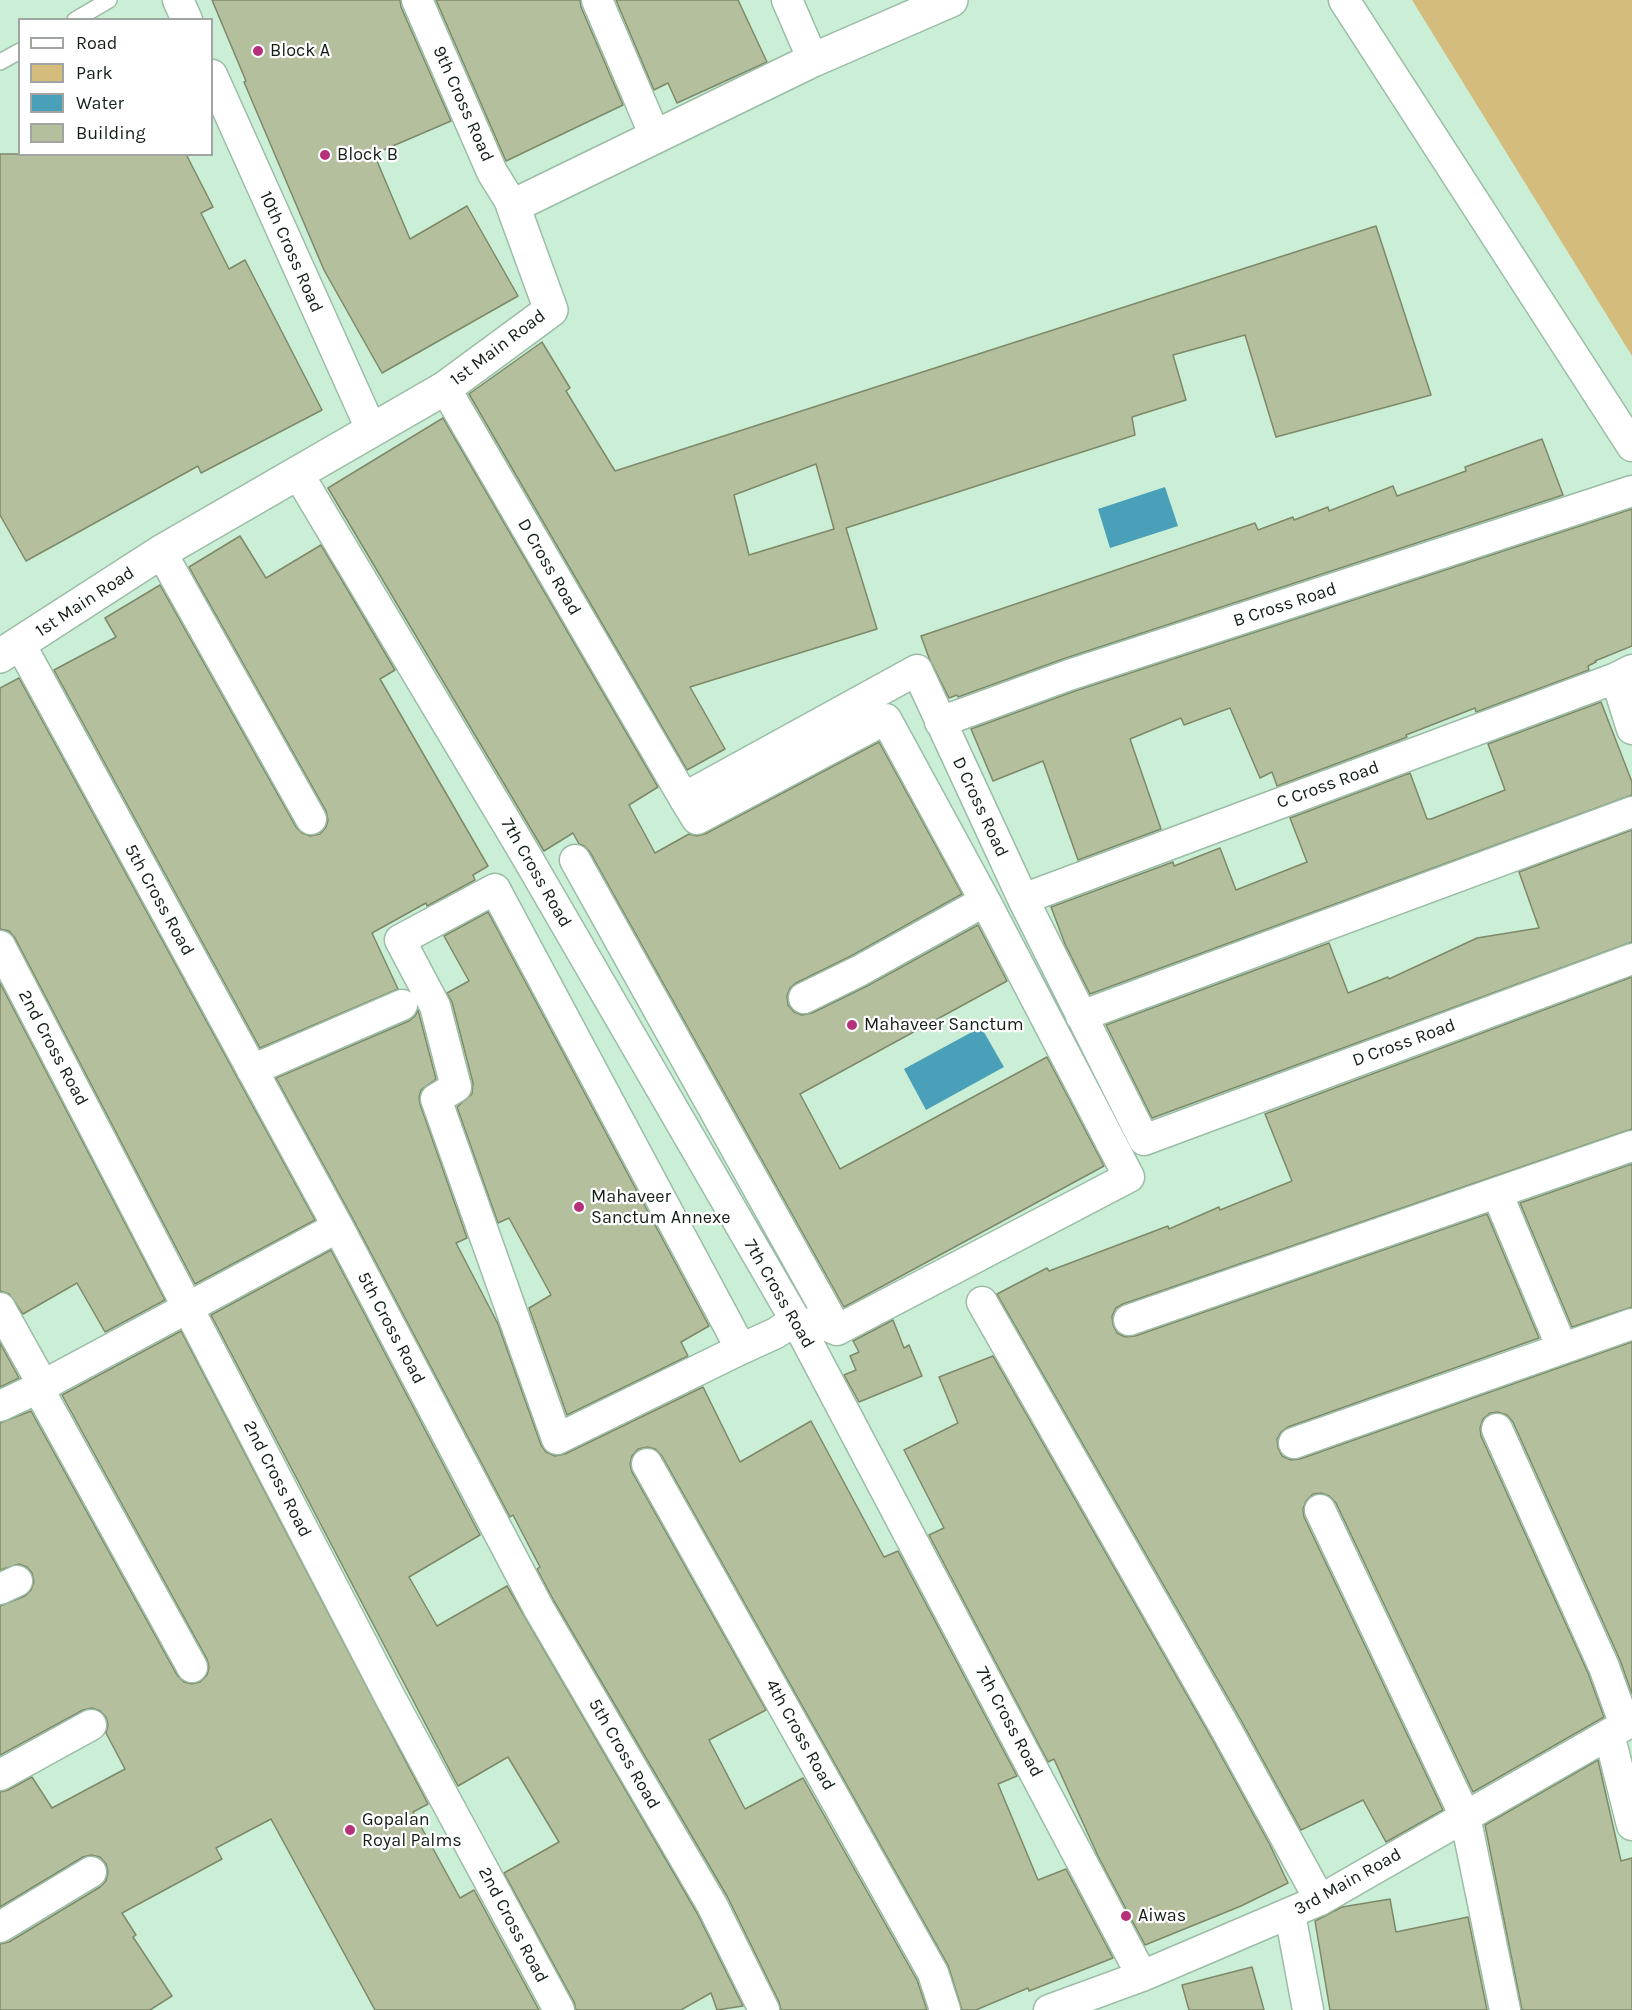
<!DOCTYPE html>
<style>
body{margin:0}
#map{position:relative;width:1632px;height:2010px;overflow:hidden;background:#cbeed6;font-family:Karla,sans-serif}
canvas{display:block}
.legend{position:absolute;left:18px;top:18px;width:195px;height:138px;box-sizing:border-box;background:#fff;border:2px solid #a0a5a2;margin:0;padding:8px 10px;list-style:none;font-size:18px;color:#121f17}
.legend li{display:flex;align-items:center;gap:12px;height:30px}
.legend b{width:30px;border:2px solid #a0a5a2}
</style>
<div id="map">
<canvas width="1632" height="2010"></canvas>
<ul class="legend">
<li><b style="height:8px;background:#fff"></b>Road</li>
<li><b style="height:16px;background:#d4bc7c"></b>Park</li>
<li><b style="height:16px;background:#4a9fb9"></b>Water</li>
<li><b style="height:16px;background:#b3bf9d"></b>Building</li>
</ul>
</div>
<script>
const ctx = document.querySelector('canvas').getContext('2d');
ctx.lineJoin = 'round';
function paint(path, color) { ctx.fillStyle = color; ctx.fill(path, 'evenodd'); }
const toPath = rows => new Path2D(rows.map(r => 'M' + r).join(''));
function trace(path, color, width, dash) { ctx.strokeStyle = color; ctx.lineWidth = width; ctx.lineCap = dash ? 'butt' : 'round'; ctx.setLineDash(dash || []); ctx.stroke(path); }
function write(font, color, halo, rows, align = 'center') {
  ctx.font = font + ' Karla,sans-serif'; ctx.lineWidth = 4.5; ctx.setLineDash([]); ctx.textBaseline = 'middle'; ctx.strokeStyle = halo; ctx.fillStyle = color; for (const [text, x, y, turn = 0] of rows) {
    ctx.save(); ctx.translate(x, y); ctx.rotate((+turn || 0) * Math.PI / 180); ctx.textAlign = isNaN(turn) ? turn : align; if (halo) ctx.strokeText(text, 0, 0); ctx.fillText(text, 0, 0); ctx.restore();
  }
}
paint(toPath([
 [1412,0,1632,0,1632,356]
]), '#d4bc7c');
paint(toPath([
 [1165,487,1178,526,1110,548,1098,509],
 [981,1027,1004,1067,926,1110,904,1069]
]), '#4a9fb9');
const building = toPath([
 [212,0,400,0,401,7,451,121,374,154,410,239,467,206,518,296,382,373,324,270,244,82,246,81,212,0],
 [436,0,580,0,581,7,623,105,506,161,436,0],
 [616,0,738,0,767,62,677,103,668,83,654,90,616,0],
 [0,154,186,154,213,207,201,213,229,269,245,260,322,410,201,473,198,466,26,561,0,515,0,154],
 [1376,226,1431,395,1276,437,1245,335,1173,355,1186,400,1132,417,1135,435,846,528,877,629,690,687,725,749,687,770,469,394,542,342,570,388,566,391,615,471,1376,226],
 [816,464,834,529,749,555,734,495,816,464],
 [443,418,658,787,629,805,655,853,689,834,697,836,705,834,879,742,962,894,851,956,796,983,790,988,787,996,788,1005,794,1012,802,1015,812,1013,867,986,978,925,1007,981,800,1094,840,1169,1047,1057,1104,1166,844,1307,590,852,584,846,579,844,573,833,544,851,328,488,443,418],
 [1542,439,1563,495,1063,659,958,697,957,695,949,698,929,658,921,636,1255,523,1258,530,1293,517,1294,520,1328,507,1329,511,1393,486,1397,496,1466,471,1465,467,1542,439],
 [1632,509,1632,646,1595,661,1596,662,1588,666,1589,670,1476,712,1475,708,1406,735,1407,737,1397,741,1277,786,1272,772,1260,778,1230,708,1184,725,1181,718,1130,739,1161,829,1078,860,1043,761,993,781,971,729,1075,691,1632,509],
 [240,536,266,578,321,545,395,670,380,679,488,866,473,875,475,880,427,906,426,903,372,933,398,989,260,1048,54,670,116,637,105,618,160,585,296,827,302,833,310,836,320,834,326,827,328,820,326,811,189,567,240,536],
 [19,678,315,1220,195,1284,15,938,9,931,0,929,0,688,19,678],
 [1601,702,1632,782,1632,795,1090,994,1065,944,1051,907,1173,862,1174,866,1220,848,1236,890,1307,862,1290,818,1410,773,1427,819,1431,819,1505,790,1488,744,1601,702],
 [1632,830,1632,942,1152,1118,1106,1025,1329,943,1348,993,1388,977,1389,979,1477,938,1539,928,1519,872,1632,830],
 [488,912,709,1326,681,1342,688,1356,567,1415,529,1308,551,1295,509,1218,498,1223,457,1107,472,1094,473,1083,452,1002,447,993,469,981,444,936,488,912],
 [1632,977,1632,1129,1123,1304,1116,1308,1112,1316,1113,1325,1117,1333,1125,1337,1135,1336,1487,1214,1539,1338,1288,1427,1281,1432,1277,1439,1278,1448,1282,1456,1291,1460,1300,1459,1632,1342,1632,1694,1620,1660,1513,1422,1507,1415,1498,1412,1490,1413,1483,1419,1480,1428,1481,1436,1588,1673,1604,1717,1473,1792,1336,1503,1329,1496,1321,1493,1313,1494,1306,1501,1303,1509,1304,1517,1443,1810,1386,1842,1363,1800,1301,1830,1242,1722,997,1294,1047,1268,1049,1271,1168,1226,1169,1229,1219,1207,1220,1210,1292,1181,1265,1114,1632,977],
 [0,983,165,1300,105,1332,77,1283,23,1314,9,1294,0,1291,0,983],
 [418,1010,436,1079,421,1090,419,1098,420,1104,467,1238,456,1243,498,1324,541,1445,546,1452,555,1456,565,1454,703,1387,740,1462,811,1421,884,1557,898,1551,1017,1776,998,1784,1038,1880,1066,1869,1113,1958,1029,1991,1028,1988,976,2010,962,2010,948,1965,662,1456,655,1449,647,1447,638,1449,632,1456,630,1464,632,1472,766,1710,709,1740,745,1809,803,1778,917,1980,927,2010,781,2010,779,2002,727,1896,554,1601,537,1569,540,1567,513,1515,510,1517,353,1219,276,1078,409,1021,415,1016,418,1010],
 [1632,1164,1632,1307,1572,1327,1520,1203,1632,1164],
 [331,1250,480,1535,409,1577,437,1626,507,1586,697,1913,743,2006,717,2010,711,1993,681,2010,576,2010,574,2002,504,1873,559,1842,508,1757,458,1786,211,1315,331,1250],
 [893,1320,904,1348,909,1345,922,1376,859,1402,844,1375,856,1370,850,1356,859,1352,853,1341,893,1320],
 [181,1331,428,1804,413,1812,460,1898,474,1890,539,2010,375,2010,271,1819,216,1848,222,1859,122,1913,136,1935,133,1937,172,1996,150,2010,0,2010,0,1944,9,1942,100,1887,106,1881,108,1872,106,1864,100,1857,91,1855,83,1857,0,1907,0,1792,8,1790,32,1777,52,1808,125,1769,106,1733,108,1725,106,1717,100,1711,92,1708,83,1710,0,1755,0,1606,25,1596,31,1590,34,1582,32,1573,27,1567,19,1564,0,1570,0,1423,31,1411,177,1675,184,1682,192,1684,200,1682,207,1675,209,1667,207,1659,62,1395,181,1331],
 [0,1343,19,1378,0,1387,0,1343],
 [993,1356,1212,1739,1270,1845,1288,1883,1241,1906,1145,1945,1098,1856,1054,1759,1048,1762,929,1535,944,1528,904,1450,958,1423,939,1377,993,1356],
 [1598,1760,1621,1861,1632,1858,1632,2010,1522,2010,1485,1825,1598,1760],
 [1390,1899,1396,1932,1468,1917,1487,2010,1330,2010,1315,1921,1342,1907,1390,1899],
 [1252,1967,1264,2010,1189,2010,1182,1985,1252,1967]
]);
paint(building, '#b3bf9d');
trace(building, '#7e8968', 1.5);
const service = toPath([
 [75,20,109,0],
 [0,62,20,51]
]);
const minor = toPath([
 [178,0,187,20],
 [417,0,492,172,513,206],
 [597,0,655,136],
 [787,0,813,60],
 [1344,0,1632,446],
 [212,75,371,429],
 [445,388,684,798,917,670,1023,899,1144,1140,1632,959],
 [297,472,524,852,800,1328,1142,1976],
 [161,552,311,819],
 [20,644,338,1227,539,1609,712,1905,764,2010],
 [1616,678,1632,729],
 [940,722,1069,675,1632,491],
 [684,798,697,819,886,719,985,901,1129,1177,837,1330,816,1321,800,1328],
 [575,860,837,1330],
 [1023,899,1616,678,1632,670],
 [0,946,391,1699,559,2010],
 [804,998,859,971,985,901],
 [1081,1016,1632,812],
 [252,1070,402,1005],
 [1497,1193,1562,1348],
 [982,1302,1227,1731,1320,1900],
 [0,1308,43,1385],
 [1129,1320,1632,1146],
 [741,1349,495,889,400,940,435,1006,456,1087,436,1099,557,1439,741,1349,776,1333,795,1320],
 [38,1388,192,1667],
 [0,1406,38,1388,338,1227],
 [1497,1429,1604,1667,1625,1725],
 [1294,1443,1632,1324],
 [647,1464,933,1973,945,2010],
 [1320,1510,1465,1816,1505,2010],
 [0,1589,17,1581],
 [1609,1734,1632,1825],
 [0,1775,91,1725],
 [1290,1914,1308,2010],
 [0,1927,91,1872],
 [1049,2010,1142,1976,1320,1900,1632,1721]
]);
const tertiary = toPath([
 [0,656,161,552,445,388,551,310,513,206,813,60,951,0]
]);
trace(service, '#9bbda6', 18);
trace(minor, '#9bbda6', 33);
trace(tertiary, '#9bbda6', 36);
trace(service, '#fff', 15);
trace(minor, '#fff', 30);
trace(tertiary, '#fff', 33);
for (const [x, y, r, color] of [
 [258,51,6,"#b53179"],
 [325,155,6,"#b53179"],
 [852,1025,6,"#b53179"],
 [579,1207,6,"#b53179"],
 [350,1830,6,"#b53179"],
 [1126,1916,6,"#b53179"]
]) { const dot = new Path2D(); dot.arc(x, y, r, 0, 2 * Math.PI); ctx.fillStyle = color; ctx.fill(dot); trace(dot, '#fff', 2); }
write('18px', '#121f17', '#fff', [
 ["Block A",270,51],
 ["Block B",337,155],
 ["Mahaveer Sanctum",864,1025],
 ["Mahaveer",591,1197],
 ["Sanctum Annexe",591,1218],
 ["Gopalan",362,1820],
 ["Royal Palms",362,1841],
 ["Aiwas",1138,1916]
], 'left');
write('18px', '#121f17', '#fff', [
 ["9th Cross Road",463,104,66],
 ["10th Cross Road",291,252,66],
 ["1st Main Road",498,348,-37],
 ["D Cross Road",549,567,60],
 ["1st Main Road",85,602,-33],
 ["B Cross Road",1285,605,-18],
 ["C Cross Road",1328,785,-20],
 ["D Cross Road",980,807,65],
 ["7th Cross Road",536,873,60],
 ["5th Cross Road",159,900,61],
 ["D Cross Road",1404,1043,-20],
 ["2nd Cross Road",53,1048,62],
 ["7th Cross Road",779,1294,60],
 ["5th Cross Road",391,1328,62],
 ["2nd Cross Road",277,1479,63],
 ["7th Cross Road",1009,1722,62],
 ["4th Cross Road",800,1735,61],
 ["5th Cross Road",624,1754,60],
 ["3rd Main Road",1348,1882,-29],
 ["2nd Cross Road",513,1925,62]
]);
</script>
